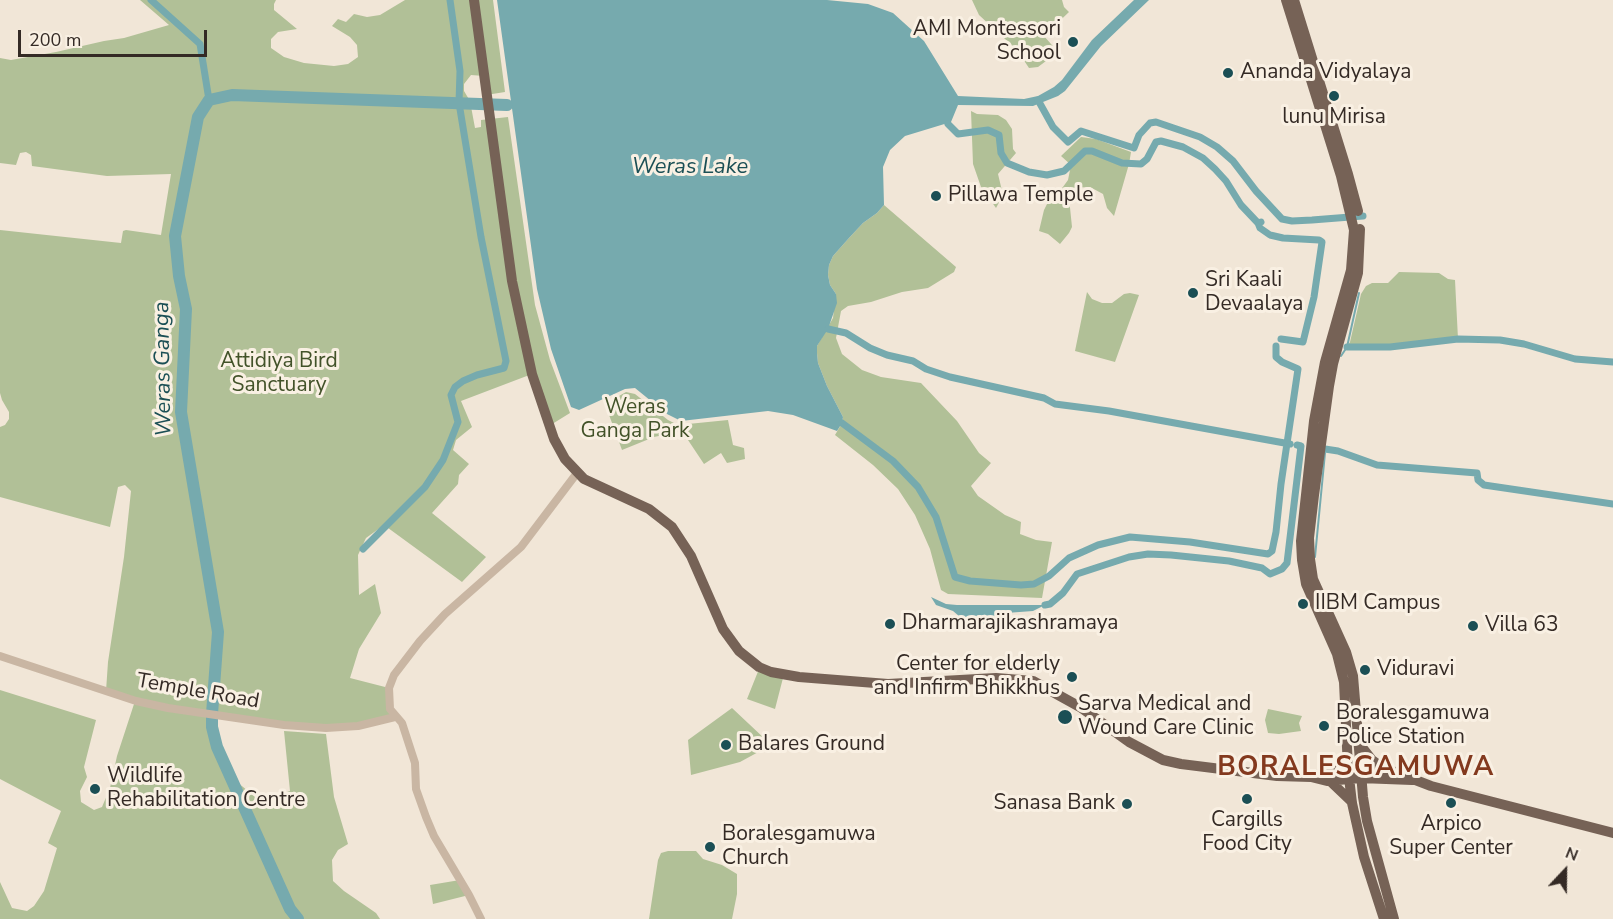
<!DOCTYPE html>
<style>
body{margin:0}
#map{position:relative;width:1613px;height:919px;overflow:hidden;background:#f1e6d7;font-family:"Nunito Sans",sans-serif}
canvas{display:block}
.north{position:absolute;left:1535px;top:841px;width:60px;height:60px;-webkit-text-stroke:4px #f9f0e3;paint-order:stroke;rotate:22deg;font-size:16px;font-weight:700;line-height:24px;text-align:center;color:#342a25}
.north::after{content:'';display:block;margin:auto;width:21px;height:27px;background:#342a25;clip-path:polygon(50% 0,100% 100%,50% 72%,0 100%)}
.scale{position:absolute;left:18px;top:30px;width:189px;height:27px;box-sizing:border-box;border:3px solid #342a25;border-top:0;padding-left:8px;font-size:18px;line-height:21px;white-space:nowrap;color:#342a25;-webkit-text-stroke:4px #f9f0e3;paint-order:stroke}
</style>
<div id="map">
<canvas width="1613" height="919"></canvas>
<div class="north">N</div>
<div class="scale">200 m</div>
</div>
<script>
const ctx = document.querySelector('canvas').getContext('2d');
ctx.lineJoin = 'round';
function paint(path, color) { ctx.fillStyle = color; ctx.fill(path, 'evenodd'); }
const toPath = rows => new Path2D(rows.map(r => 'M' + r).join(''));
function trace(path, color, width, dash) { ctx.strokeStyle = color; ctx.lineWidth = width; ctx.lineCap = dash ? 'butt' : 'round'; ctx.setLineDash(dash || []); ctx.stroke(path); }
function write(font, color, halo, rows, align = 'center') {
  ctx.font = font + ' "Nunito Sans",sans-serif'; ctx.lineWidth = 6; ctx.setLineDash([]); ctx.textBaseline = 'middle'; ctx.strokeStyle = halo; ctx.fillStyle = color; for (const [text, x, y, turn = 0] of rows) {
    ctx.save(); ctx.translate(x, y); ctx.rotate((+turn || 0) * Math.PI / 180); ctx.textAlign = isNaN(turn) ? turn : align; if (halo) ctx.strokeText(text, 0, 0); ctx.fillText(text, 0, 0); ctx.restore();
  }
}
paint(toPath([
 [140,0,276,0,274,4,274,10,297,29,278,32,271,39,271,48,284,57,304,63,334,66,348,64,358,57,357,45,350,37,332,26,338,19,346,22,354,14,367,17,380,15,405,0,493,0,505,92,486,95,484,76,471,75,464,84,464,91,470,101,475,128,481,127,481,120,508,117,535,305,550,360,570,413,549,426,532,374,461,401,472,427,456,440,453,450,469,464,459,475,458,484,432,513,486,557,462,582,384,525,366,538,358,555,359,595,375,584,381,613,359,649,350,678,389,688,395,717,326,728,212,714,217,747,231,777,260,801,290,791,284,731,326,734,334,797,348,844,338,850,332,860,333,881,344,891,376,913,380,919,0,919,0,882,12,908,27,911,34,906,44,891,57,848,48,843,61,811,0,779,0,690,96,720,84,767,87,777,80,791,81,802,94,810,102,807,110,788,117,756,135,701,106,691,108,662,124,557,131,491,125,485,118,487,110,527,0,497,0,427,5,425,9,419,9,412,2,400,0,393,0,230,121,243,123,231,126,230,161,235,171,174,107,176,32,166,31,155,26,152,20,153,16,165,0,163,0,58,11,60,56,52,104,41,124,38,169,25],
 [972,0,1062,0,1064,7,1069,12,1044,36,1058,52,1038,67,1029,68,1017,50,979,15],
 [971,111,977,114,998,115,1006,120,1012,129,1013,149,1016,153,998,174,1003,195,996,208,981,187,973,164],
 [1081,137,1096,139,1131,152,1129,164,1114,216,1107,208,1103,194,1090,187,1070,188,1069,198,1072,227,1069,233,1060,244,1048,234,1039,231,1044,210,1049,200,1060,191,1068,180,1071,165,1061,156],
 [884,205,956,267,954,272,928,288,902,292,871,302,848,306,841,311,836,338,842,354,862,370,881,377,921,383,957,421,979,453,991,463,971,486,978,496,1005,515,1021,522,1020,534,1036,540,1052,542,1042,598,948,594,941,590,930,549,915,515,898,489,873,465,835,435,842,423,843,417,827,386,818,363,817,353,817,346,833,318,836,294,830,285,828,275,829,265,833,256,849,238,863,223,877,213],
 [1399,272,1439,273,1448,279,1455,280,1458,339,1390,347,1347,347,1350,342,1361,294,1366,286,1372,283,1388,283],
 [1087,292,1092,299,1102,303,1112,303,1124,294,1130,293,1139,295,1115,362,1075,351],
 [626,392,635,394,668,420,678,425,728,420,733,445,744,448,745,459,727,463,721,453,704,464,682,431,654,437,622,450,605,404],
 [759,669,783,678,775,709,747,699],
 [732,708,765,739,762,750,740,762,691,775,688,740],
 [1268,709,1302,716,1299,723,1301,731,1279,734,1268,733,1265,720],
 [668,851,696,851,703,859,722,865,737,874,737,894,732,919,649,919,658,860,661,853],
 [460,880,469,895,433,904,430,885]
]), '#b1c097');
paint(toPath([
 [497,0,827,0,868,4,893,13,924,41,958,96,1024,99,1038,96,1054,87,1062,80,1092,40,1134,0,1149,0,1101,46,1065,91,1058,96,1033,106,958,105,951,122,905,136,890,150,883,167,884,205,877,213,863,223,849,238,833,256,829,265,828,275,830,285,836,294,837,303,828,329,817,346,817,353,818,363,827,386,843,417,842,423,837,431,793,415,768,411,681,421,667,414,635,388,625,389,579,410,571,407,551,349,537,289],
 [931,597,946,604,957,605,1045,605,1033,611,1006,613,994,629,989,630,972,627,953,611,936,605]
]), '#76aaae');
trace(toPath([
 [1341,356,1347,347,1359,293],
 [1315,557,1325,453]
]), '#76aaae', 2);
trace(toPath([
 [151,0,200,44,209,100],
 [1038,100,1053,127,1068,142,1081,131,1134,148,1139,135,1150,123,1156,122,1200,137,1217,147,1233,161,1256,191,1282,219,1292,221,1312,220,1363,216],
 [948,124,958,134,988,130,999,135,1001,153,1007,163,1029,172,1047,175,1064,171,1085,151,1092,151,1122,163,1141,164,1147,159,1156,142,1161,141,1183,147,1203,158,1215,169,1226,181,1241,205,1258,223,1261,222],
 [1258,223,1260,228,1270,235,1283,238,1319,240,1322,242,1314,297,1303,342,1281,339],
 [828,329,846,333,870,348,887,355,913,361,926,369,950,377,1044,398,1055,404,1109,411,1290,444],
 [1347,347,1390,347,1458,339,1500,340,1524,344,1575,359,1613,362],
 [842,423,893,461,918,487,936,517,955,577,970,581,1021,585,1034,584,1049,576,1069,558,1098,545,1130,537,1190,542,1268,554,1272,551,1276,532,1281,484,1298,369,1282,362,1276,357,1276,346],
 [1325,449,1338,451,1377,465,1477,473,1478,480,1484,485,1613,504],
 [363,549,425,487,443,460,458,422,451,395,455,387,463,381,477,375,504,368,506,361,481,237,459,103,460,71,450,0],
 [1045,605,1050,604,1063,593,1077,574,1129,557,1148,554,1171,555,1229,561,1262,568,1270,574,1282,569,1287,563,1301,446,1297,445]
]), '#76aaae', 7);
trace(toPath([
 [298,919,290,909,217,747,212,727,212,714,218,632,181,412,186,309,179,276,175,236,198,117,209,100,232,95,507,105]
]), '#76aaae', 12);
trace(toPath([
 [0,656,136,701,168,708,284,725,326,728,358,726,395,717],
 [481,919,469,895,434,836,426,817,416,789,415,763,402,723,390,709,389,688,394,675,420,641,445,614,521,547,577,473]
]), '#c9b6a3', 8);
trace(toPath([
 [474,0,512,281,532,374,554,439,565,459,584,479,649,509,672,527,691,556,723,629,739,651,759,667,771,672,799,677,888,684,996,678,1033,681,1080,707,1129,742,1163,760,1181,764,1277,776,1311,777,1327,781,1360,778,1412,780],
 [1286,0,1341,176,1354,230,1351,270,1325,362,1314,421,1301,541,1302,560,1306,584,1337,654,1344,682,1348,769,1352,803,1364,857,1384,919],
 [1294,0,1348,174,1358,211],
 [1360,229,1358,273,1333,364,1329,386,1314,495,1309,538,1310,559,1313,579,1346,652,1353,676,1363,797,1367,821,1394,919],
 [1358,742,1372,760,1384,769],
 [1311,777,1323,772,1348,769,1392,771,1431,786,1613,833],
 [1330,781,1352,802]
]), '#766256', 10);
for (const [x, y, r, color] of [
 [1073,42,6,"#1b4f55"],
 [1228,73,6,"#1b4f55"],
 [1334,96,6,"#1b4f55"],
 [936,196,6,"#1b4f55"],
 [1193,293,6,"#1b4f55"],
 [1303,604,6,"#1b4f55"],
 [890,624,6,"#1b4f55"],
 [1473,626,6,"#1b4f55"],
 [1365,670,6,"#1b4f55"],
 [1072,677,6,"#1b4f55"],
 [1065,717,8,"#1b4f55"],
 [1324,726,6,"#1b4f55"],
 [726,745,6,"#1b4f55"],
 [95,789,6,"#1b4f55"],
 [1247,799,6,"#1b4f55"],
 [1451,803,6,"#1b4f55"],
 [1127,804,6,"#1b4f55"],
 [710,847,6,"#1b4f55"]
]) { const dot = new Path2D(); dot.arc(x, y, r, 0, 2 * Math.PI); ctx.fillStyle = color; ctx.fill(dot); trace(dot, '#f9f0e3', 2); }
write('21px', '#342a25', '#f9f0e3', [
 ["AMI Montessori",1061,30,"right"],
 ["School",1061,54,"right"],
 ["Ananda Vidyalaya",1240,73],
 ["lunu Mirisa",1334,118,"center"],
 ["Pillawa Temple",948,196],
 ["Sri Kaali",1205,281],
 ["Devaalaya",1205,305],
 ["IIBM Campus",1315,604],
 ["Dharmarajikashramaya",902,624],
 ["Villa 63",1485,626],
 ["Center for elderly",1060,665,"right"],
 ["and Infirm Bhikkhus",1060,689,"right"],
 ["Viduravi",1377,670],
 ["Sarva Medical and",1078,705],
 ["Wound Care Clinic",1078,729],
 ["Boralesgamuwa",1336,714],
 ["Police Station",1336,738],
 ["Balares Ground",738,745],
 ["Wildlife",107,777],
 ["Rehabilitation Centre",107,801],
 ["Sanasa Bank",1115,804,"right"],
 ["Cargills",1247,821,"center"],
 ["Food City",1247,845,"center"],
 ["Arpico",1451,825,"center"],
 ["Super Center",1451,849,"center"],
 ["Boralesgamuwa",722,835],
 ["Church",722,859]
], 'left');
write('21px', '#425229', '#f9f0e3', [
 ["Attidiya Bird",279,362],
 ["Sanctuary",279,386],
 ["Weras",635,408],
 ["Ganga Park",635,432]
]);
write('21px', '#342a25', '#f9f0e3', [
 ["Temple Road",198,692,10]
]);
write('italic 22px', '#1b4f55', '#f9f0e3', [
 ["Weras Lake",690,168],
 ["Weras Ganga",164,369,-91]
]);
ctx.letterSpacing = '1.5px';
write('bold 27px', '#83391e', '#f9f0e3', [
 ["BORALESGAMUWA",1356,768]
]);
ctx.letterSpacing = '0px';
</script>
